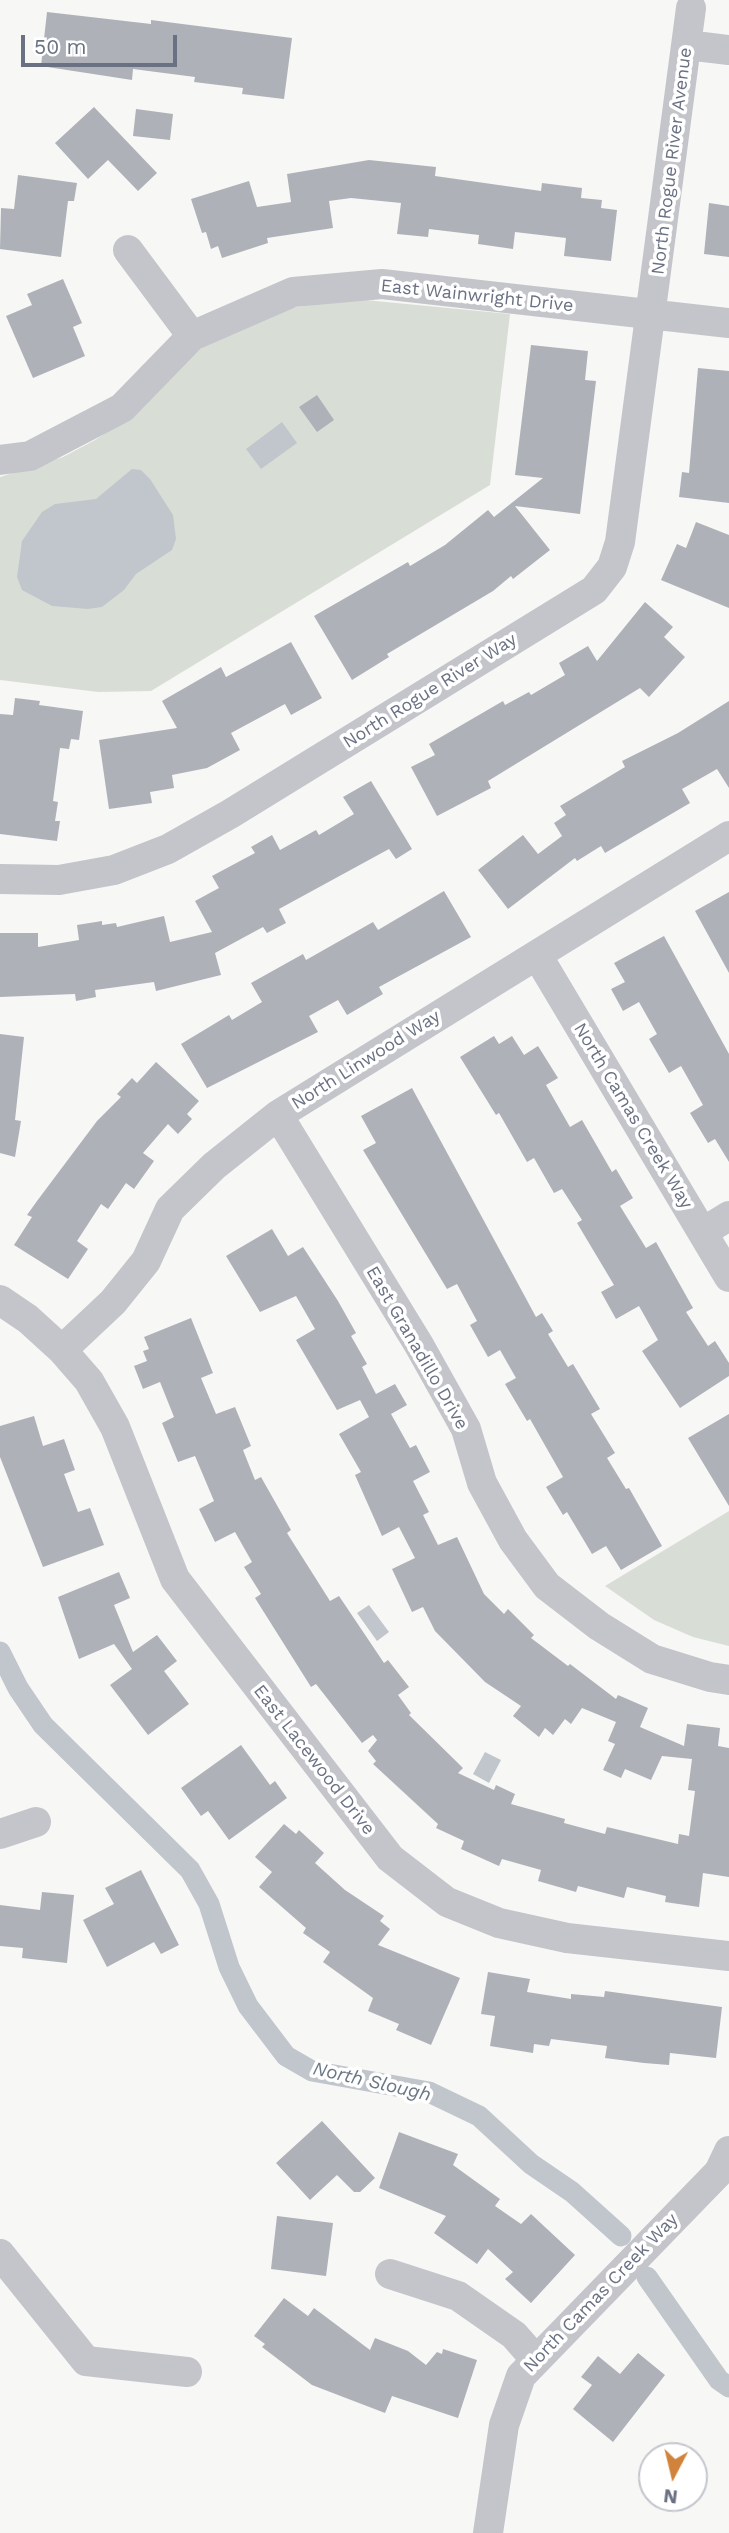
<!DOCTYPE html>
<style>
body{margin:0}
#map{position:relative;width:729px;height:2533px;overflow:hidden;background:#f7f7f5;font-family:"Work Sans",sans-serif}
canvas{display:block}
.north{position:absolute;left:638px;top:2442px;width:70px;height:70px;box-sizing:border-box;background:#fff;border:2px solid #c3c6cd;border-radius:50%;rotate:187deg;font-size:19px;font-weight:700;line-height:28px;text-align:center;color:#6a7183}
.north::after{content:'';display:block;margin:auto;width:24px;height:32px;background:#d1833b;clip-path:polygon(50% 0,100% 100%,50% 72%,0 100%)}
.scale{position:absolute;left:21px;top:35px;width:156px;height:32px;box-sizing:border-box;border:4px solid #6a7183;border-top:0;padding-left:9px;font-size:21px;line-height:24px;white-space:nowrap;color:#6a7183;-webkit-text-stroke:5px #fff;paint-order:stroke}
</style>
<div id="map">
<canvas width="729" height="2533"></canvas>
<div class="north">N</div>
<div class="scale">50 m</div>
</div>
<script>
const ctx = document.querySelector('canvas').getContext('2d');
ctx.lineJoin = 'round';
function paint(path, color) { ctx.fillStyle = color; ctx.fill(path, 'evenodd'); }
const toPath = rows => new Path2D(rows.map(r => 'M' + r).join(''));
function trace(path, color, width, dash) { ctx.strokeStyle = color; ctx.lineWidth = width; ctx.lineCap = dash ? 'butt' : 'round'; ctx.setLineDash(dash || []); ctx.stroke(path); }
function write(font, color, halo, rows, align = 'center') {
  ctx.font = font + ' "Work Sans",sans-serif'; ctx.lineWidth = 7; ctx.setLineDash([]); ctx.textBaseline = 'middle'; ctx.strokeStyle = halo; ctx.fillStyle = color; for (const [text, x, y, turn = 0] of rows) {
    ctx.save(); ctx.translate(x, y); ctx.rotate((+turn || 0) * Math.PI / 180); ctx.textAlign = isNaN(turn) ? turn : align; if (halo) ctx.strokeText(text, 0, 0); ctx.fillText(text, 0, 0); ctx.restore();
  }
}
paint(toPath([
 [355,299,510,314,490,485,151,691,98,692,0,680,0,477,63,457,95,440,119,424,201,348,230,331,290,308],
 [729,1511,729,1646,693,1637,654,1620,605,1586]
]), '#d8ded6');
paint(toPath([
 [282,422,297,443,261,469,246,449],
 [132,469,141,470,150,479,173,515,176,539,172,550,136,574,124,590,102,607,88,609,52,606,22,590,17,577,22,541,42,512,55,504,96,499],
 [369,1605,389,1632,377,1641,357,1613],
 [485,1752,501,1760,489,1783,473,1774]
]), '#c1c6cc');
trace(toPath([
 [0,1652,18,1688,43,1725,190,1870,209,1904,229,1967,248,2006,286,2056,312,2071,429,2092,479,2116,531,2164,572,2192,621,2236],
 [647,2277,719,2380,729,2387]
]), '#c1c6cc', 21);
paint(toPath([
 [47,12,151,24,151,20,292,38,284,99,242,94,243,88,194,82,195,77,133,69,132,80,41,66],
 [94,107,157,173,138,191,108,160,88,179,55,143],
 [136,109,173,114,170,140,133,136],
 [369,160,436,167,435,176,541,191,542,183,582,188,581,198,602,200,601,208,617,210,611,261,564,256,566,238,515,232,513,249,478,244,479,235,429,229,428,237,397,234,401,203,351,198,329,201,333,228,267,238,268,243,222,258,218,246,211,249,206,232,202,233,191,199,249,181,257,207,291,202,287,174],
 [18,175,77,183,74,201,68,201,61,257,0,249,1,208,14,209],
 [709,203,729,206,729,257,704,254],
 [63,279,82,323,73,327,85,356,33,378,6,316,32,305,27,294],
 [531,345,588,351,585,380,596,381,580,514,515,506,550,550,513,579,511,576,493,591,387,654,389,657,352,680,314,616,408,562,410,566,445,545,488,510,494,517,543,478,515,475],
 [698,368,729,371,729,503,679,497,682,472,689,473],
 [317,395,334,420,317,432,299,407],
 [696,522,729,535,729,608,661,580,677,544,686,548],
 [645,602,673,627,664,637,685,657,649,697,640,688,488,781,491,788,437,816,411,767,435,755,429,744,503,701,505,705,529,692,531,695,565,675,559,663,588,646,597,661],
 [291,642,322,698,291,715,285,704,231,733,240,750,207,768,172,775,174,788,150,792,152,803,109,809,99,740,177,728,162,701,221,667,226,677],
 [15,698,40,701,39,705,83,711,79,740,71,739,69,749,60,748,53,801,58,802,55,821,60,821,57,841,0,834,0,714,13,715],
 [729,701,729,788,717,769,682,789,690,803,605,853,601,846,577,861,575,858,508,909,478,870,523,835,538,854,562,836,554,823,566,815,560,806,625,767,622,761,678,733],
 [371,781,412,849,396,859,389,849,279,909,286,923,267,933,263,927,215,953,221,975,156,991,154,982,95,990,96,997,76,1001,75,994,0,997,0,933,38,933,38,947,79,940,77,925,102,921,102,925,116,923,117,927,164,916,170,942,212,932,195,901,219,888,212,876,255,853,251,847,272,835,280,850,316,830,319,835,354,814,343,797],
 [444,891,471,937,379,987,383,994,347,1015,338,1000,309,1016,318,1032,207,1088,181,1044,229,1015,232,1020,262,1002,251,983,303,954,306,960,373,922,378,930],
 [729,892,729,973,695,911],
 [664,936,729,1054,729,1162,715,1139,708,1143,690,1113,703,1105,681,1066,669,1073,649,1039,657,1034,639,1002,623,1011,611,989,625,982,614,963],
 [0,1034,24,1037,15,1120,21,1121,15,1157,0,1153],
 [494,1036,499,1044,512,1036,524,1055,538,1046,558,1078,546,1085,570,1127,582,1120,612,1172,616,1169,633,1198,620,1206,646,1248,656,1242,693,1308,686,1312,708,1346,715,1341,729,1363,729,1376,680,1408,642,1351,658,1340,639,1306,616,1319,601,1292,614,1285,577,1223,582,1220,562,1189,554,1193,534,1158,527,1162,499,1113,496,1115,460,1057],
 [156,1062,199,1101,187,1114,192,1119,178,1134,168,1124,143,1153,154,1161,134,1189,126,1183,108,1209,101,1204,77,1241,88,1249,68,1279,14,1245,32,1217,27,1215,37,1201,97,1121,121,1097,117,1094,132,1078,137,1083],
 [412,1088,536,1317,542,1313,553,1331,548,1334,568,1367,573,1364,600,1409,591,1414,615,1453,607,1458,626,1489,629,1488,662,1546,621,1570,606,1546,592,1554,567,1512,563,1515,546,1487,563,1477,530,1419,527,1421,505,1384,516,1378,500,1350,488,1357,470,1325,477,1321,457,1284,447,1289,363,1150,376,1143,361,1116],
 [272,1229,288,1256,303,1247,338,1301,356,1333,351,1336,367,1364,362,1367,376,1394,395,1384,407,1405,391,1414,410,1448,416,1445,430,1472,413,1481,429,1512,423,1515,438,1545,457,1537,484,1594,504,1614,508,1609,534,1635,531,1638,568,1666,570,1664,616,1699,618,1695,648,1708,640,1727,684,1746,687,1724,720,1728,718,1746,729,1748,729,1877,703,1873,699,1907,665,1902,666,1896,627,1887,624,1898,578,1886,576,1892,538,1881,541,1870,502,1859,499,1866,461,1849,464,1841,436,1828,438,1824,373,1764,376,1761,368,1751,377,1740,373,1735,362,1743,316,1684,311,1687,255,1598,261,1594,244,1567,252,1562,235,1532,215,1542,199,1509,214,1501,195,1456,178,1462,162,1423,174,1417,160,1382,143,1389,134,1366,147,1361,143,1351,149,1349,144,1337,191,1318,213,1373,201,1378,216,1414,235,1407,251,1446,243,1450,255,1480,261,1477,291,1530,287,1533,330,1601,339,1596,384,1663,388,1660,409,1687,398,1695,411,1713,409,1715,463,1768,458,1773,494,1790,496,1785,515,1794,511,1804,565,1819,564,1823,605,1834,607,1827,678,1844,679,1834,689,1836,695,1791,688,1790,692,1759,662,1756,651,1780,625,1769,621,1778,603,1770,615,1744,608,1741,616,1722,582,1708,571,1724,565,1719,553,1735,545,1728,539,1737,513,1716,521,1706,485,1682,435,1631,423,1607,412,1612,392,1569,415,1558,399,1527,382,1536,355,1475,361,1472,339,1434,369,1417,360,1400,337,1410,296,1340,315,1329,296,1296,260,1312,226,1256],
 [729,1414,729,1506,688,1438],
 [34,1416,43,1446,64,1439,75,1470,64,1474,78,1512,90,1508,104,1545,43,1567,0,1457,0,1426],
 [119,1572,130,1598,114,1605,133,1652,157,1635,177,1661,164,1671,189,1704,148,1735,110,1685,132,1669,114,1644,79,1659,58,1597],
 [241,1745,270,1785,275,1781,287,1798,229,1840,208,1811,201,1816,181,1788],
 [284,1824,296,1834,299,1830,324,1853,315,1863,345,1890,384,1916,380,1921,390,1929,378,1945,460,1978,431,2045,396,2030,399,2024,368,2011,373,1998,323,1962,330,1952,303,1933,306,1928,259,1887,272,1872,255,1857],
 [141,1870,179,1945,161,1954,154,1942,107,1967,83,1920,114,1904,105,1888],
 [42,1892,74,1895,67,1963,22,1958,23,1948,0,1946,0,1905,40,1910],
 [488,1972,530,1979,527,1992,571,1999,571,1994,604,1997,605,1991,722,2007,716,2058,670,2053,669,2065,644,2063,605,2058,607,2046,551,2039,549,2046,534,2044,533,2053,490,2046,495,2016,481,2014],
 [322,2121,375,2178,360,2192,354,2192,337,2175,310,2200,276,2163],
 [399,2132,458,2154,453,2165,500,2199,495,2206,521,2224,531,2214,575,2255,531,2303,505,2279,513,2272,488,2249,477,2264,434,2233,446,2216,379,2188],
 [277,2216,333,2223,326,2276,271,2269],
 [284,2298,308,2316,314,2308,370,2350,375,2338,408,2351,426,2365,437,2352,442,2354,443,2349,477,2360,458,2418,392,2396,385,2413,312,2385,262,2347,265,2344,254,2336],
 [638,2353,665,2375,613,2442,573,2409,592,2385,581,2377,598,2356,620,2374]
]), '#aeb1b8');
trace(toPath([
 [687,45,729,50],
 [128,250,192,336],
 [0,460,30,456,122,408,192,336,293,292,382,284,729,323],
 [0,879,59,880,114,870,168,849,230,814,594,590,612,567,620,542,691,8],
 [537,955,729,1277],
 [278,1115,419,1345,466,1429,482,1483,513,1540,547,1586,599,1626,652,1659,710,1677,729,1680],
 [703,1232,729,1216],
 [0,1300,28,1319,62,1350,89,1381,115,1427,175,1579,390,1858,447,1902,499,1923,567,1938,729,1956],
 [62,1350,113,1302,146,1261,170,1209,214,1166,278,1115,729,836],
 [0,1834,36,1822],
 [0,2254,86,2361,187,2372],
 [390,2274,458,2296,514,2335,536,2360],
 [488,2533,504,2425,521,2376,719,2172,729,2151]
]), '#c4c5ca', 30);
write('18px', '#6a7183', '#fff', [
 ["North Rogue River Avenue",672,161,-83],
 ["East Wainwright Drive",477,296,6],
 ["North Rogue River Way",430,691,-32],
 ["North Linwood Way",366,1060,-32],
 ["North Camas Creek Way",633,1116,59],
 ["East Granadillo Drive",417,1348,60],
 ["East Lacewood Drive",314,1760,52],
 ["North Camas Creek Way",601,2293,-46]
]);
write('italic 19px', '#6a7885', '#fff', [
 ["North Slough",372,2082,13]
]);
</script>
